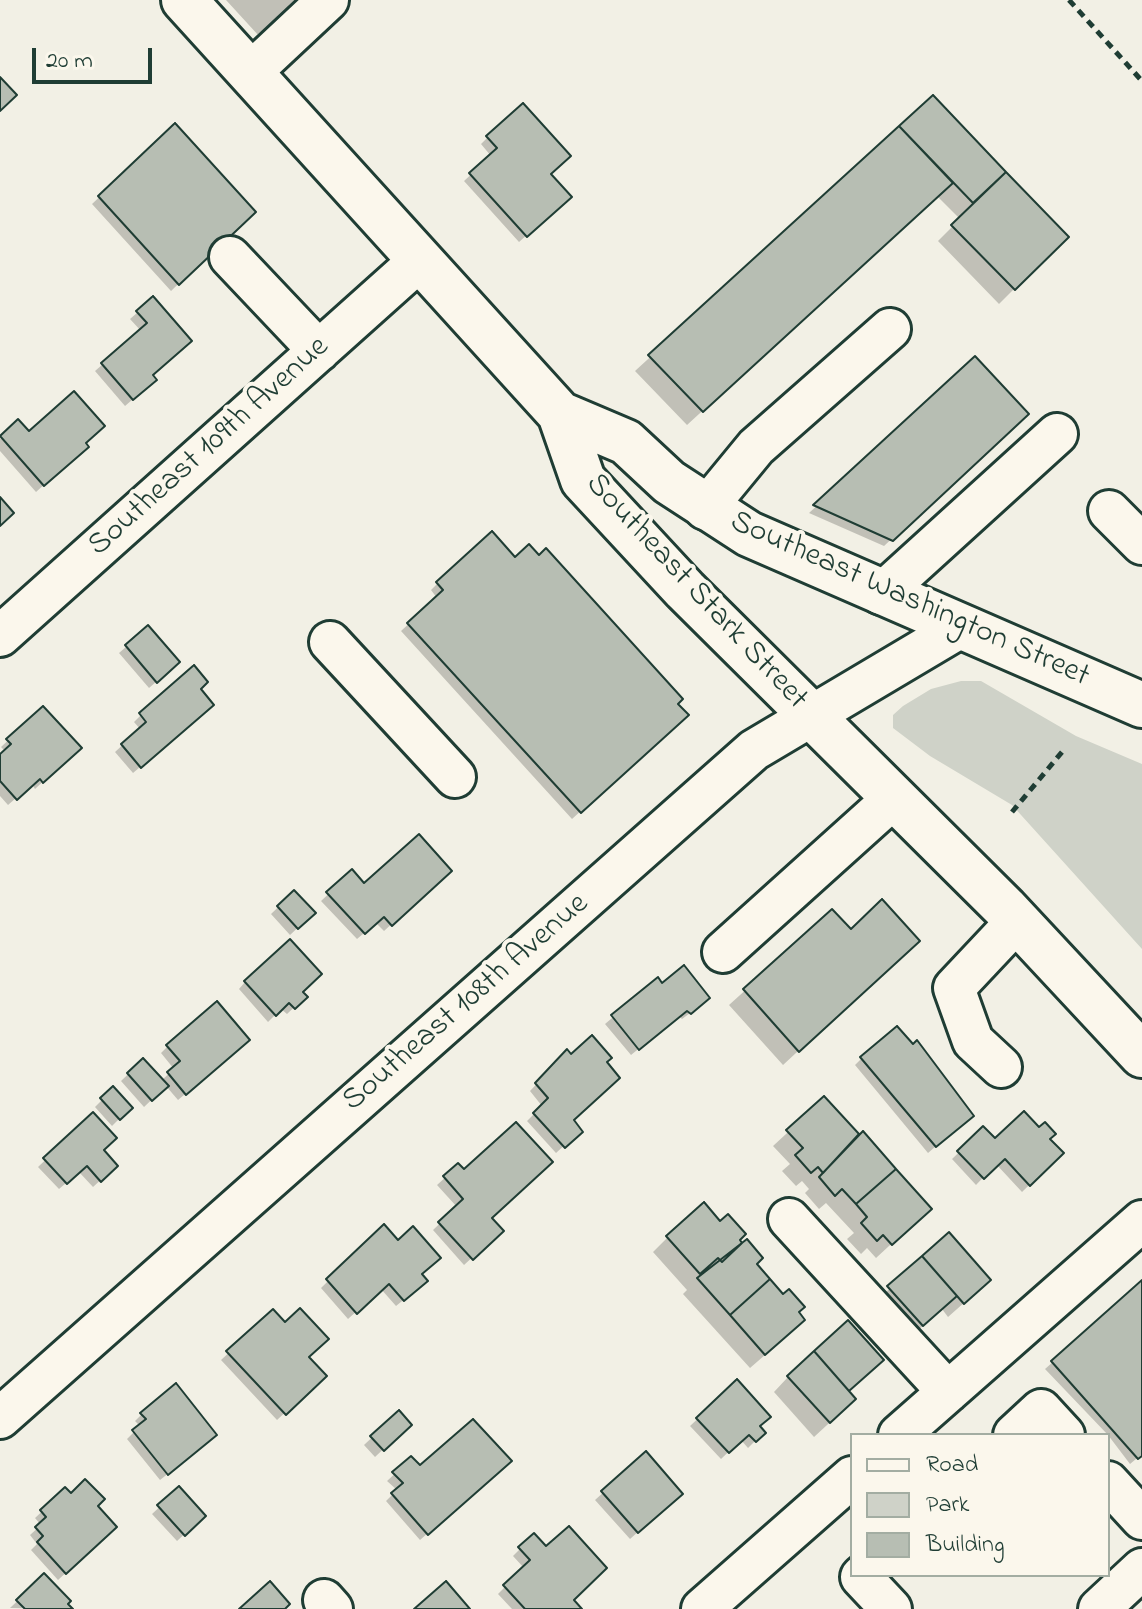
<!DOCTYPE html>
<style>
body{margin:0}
#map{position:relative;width:1142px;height:1609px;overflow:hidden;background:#f2f0e5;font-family:"Indie Flower",sans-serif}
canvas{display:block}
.legend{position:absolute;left:850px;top:1433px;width:260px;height:144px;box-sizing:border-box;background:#fbf7ec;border:2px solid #a3ada2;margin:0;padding:10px 14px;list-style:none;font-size:24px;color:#1f3d34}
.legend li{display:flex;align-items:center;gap:16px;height:40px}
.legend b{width:40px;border:2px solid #a3ada2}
.scale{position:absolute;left:32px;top:48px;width:120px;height:36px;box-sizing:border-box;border:4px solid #1f3d34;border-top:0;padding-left:10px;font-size:24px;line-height:28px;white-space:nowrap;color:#1f3d34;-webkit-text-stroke:6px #fbf7ec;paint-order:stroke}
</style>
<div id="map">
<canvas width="1142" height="1609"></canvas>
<ul class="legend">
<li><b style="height:10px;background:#fbf7ec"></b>Road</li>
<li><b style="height:22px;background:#cfd2c8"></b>Park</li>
<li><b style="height:22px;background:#b7beb3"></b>Building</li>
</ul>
<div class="scale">20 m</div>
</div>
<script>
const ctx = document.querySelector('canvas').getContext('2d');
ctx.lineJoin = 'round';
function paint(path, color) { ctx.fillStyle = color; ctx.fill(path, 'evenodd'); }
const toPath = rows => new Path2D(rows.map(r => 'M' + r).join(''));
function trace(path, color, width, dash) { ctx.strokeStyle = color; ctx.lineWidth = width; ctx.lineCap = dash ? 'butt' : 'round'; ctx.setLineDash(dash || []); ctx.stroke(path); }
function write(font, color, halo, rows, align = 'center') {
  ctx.font = font + ' "Indie Flower",sans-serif'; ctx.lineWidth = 8; ctx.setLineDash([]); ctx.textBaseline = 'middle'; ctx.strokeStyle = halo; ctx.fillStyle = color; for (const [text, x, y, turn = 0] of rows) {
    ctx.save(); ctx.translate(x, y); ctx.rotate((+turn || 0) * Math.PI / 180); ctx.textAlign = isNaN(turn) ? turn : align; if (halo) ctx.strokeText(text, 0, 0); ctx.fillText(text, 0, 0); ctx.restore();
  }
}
paint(toPath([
 [961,681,981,681,1076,736,1142,764,1142,949,1012,805,930,756,893,728,893,715,903,706,931,689]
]), '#cfd2c8');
paint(toPath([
 [226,0,299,0,259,36],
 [933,98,1066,237,999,304,938,241,960,219,937,196,687,425,635,371],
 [175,126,253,212,171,291,92,204],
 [488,137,549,174,562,204,519,242,464,181,491,156,481,144],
 [153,299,151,375,147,387,125,406,95,371,141,331,130,319],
 [975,359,1026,414,884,546,809,513],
 [18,422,29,434,83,444,79,453,36,492,0,451,0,439],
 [515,560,676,704,679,722,572,819,401,631,437,598,431,590,438,583],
 [148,628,171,669,149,688,119,653],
 [198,689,205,712,133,773,115,752,140,729,134,722,141,715],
 [43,708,79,748,35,789,32,784,8,805,0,796,0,757,6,752,1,747],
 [352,872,364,885,442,878,384,931,376,923,357,939,321,901],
 [294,892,306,920,290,935,271,914],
 [832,912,851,932,902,955,783,1065,729,1005],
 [657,980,662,986,701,1005,682,1019,679,1016,631,1055,605,1024],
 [245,982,301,992,305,997,287,1014,281,1009,268,1022,239,989],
 [168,1046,241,1047,178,1100,166,1086,144,1107,121,1081,143,1060,162,1080,174,1069,161,1053],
 [567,1052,572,1120,580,1131,556,1153,527,1121,542,1106,530,1091],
 [862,1058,964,1122,928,1153,855,1065],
 [113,1089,130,1108,112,1126,95,1107],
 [824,1099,858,1137,914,1223,876,1258,867,1248,861,1254,847,1239,854,1233,826,1203,819,1209,805,1193,809,1189,802,1181,796,1186,782,1171,790,1164,773,1146],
 [93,1115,101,1150,116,1166,93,1187,79,1172,59,1189,38,1167],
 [983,1129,995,1141,1047,1139,1062,1153,1022,1192,996,1164,976,1185,952,1159],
 [458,1166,489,1219,501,1231,464,1265,433,1230,457,1207,437,1185],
 [720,1224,797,1312,788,1335,750,1368,683,1294,687,1290,653,1252,668,1237],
 [384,1226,420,1275,418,1288,396,1306,381,1289,348,1319,321,1288],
 [949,1235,974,1294,948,1317,942,1309,907,1340,874,1303],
 [1142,1283,1142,1454,1130,1464,1108,1435,1045,1369],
 [273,1312,324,1376,277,1420,221,1360],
 [788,1377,847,1392,839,1414,814,1437,774,1392],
 [737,1382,763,1433,748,1448,741,1440,721,1459,690,1426],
 [398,1413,409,1425,375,1457,364,1445],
 [142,1414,208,1442,160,1480,127,1439,140,1426,135,1421],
 [646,1454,674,1500,630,1539,595,1500],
 [411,1459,420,1468,502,1468,420,1540,386,1501,397,1490,387,1481],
 [179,1489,204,1516,177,1541,152,1514],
 [65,1490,71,1496,96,1506,115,1527,58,1580,31,1550,37,1544,30,1535,41,1525,35,1518],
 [534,1535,571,1600,579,1609,512,1609,498,1594,524,1568,513,1556],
 [44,1576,71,1609,10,1608]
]), '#0003');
const building = toPath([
 [0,77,17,95,0,111,0,77],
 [933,95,1006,172,973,203,899,126,933,95],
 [523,103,571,156,551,174,572,197,527,237,469,173,497,148,486,136,523,103],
 [175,123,256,212,179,285,98,196,175,123],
 [899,126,953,183,703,412,648,355,899,126],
 [1006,172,1069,237,1015,290,951,225,1006,172],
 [153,296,192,341,153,375,157,380,133,400,101,363,147,323,136,311,153,296],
 [975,356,1029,414,893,541,813,505,975,356],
 [74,391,105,426,86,443,89,447,44,486,0,436,18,419,29,431,74,391],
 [0,497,14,513,0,526,0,497],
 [492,531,515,557,529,544,539,555,546,548,683,699,678,704,689,715,581,813,407,623,443,590,436,582,492,531],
 [148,625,180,662,157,683,125,645,148,625],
 [194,665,208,682,201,689,214,705,141,768,121,744,146,722,139,713,194,665],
 [43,706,82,748,43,783,40,779,17,800,0,781,0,754,11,744,6,739,43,706],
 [419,834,452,871,392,926,384,917,365,934,326,892,352,869,364,883,419,834],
 [294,890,316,913,298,929,277,906,294,890],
 [882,899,920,941,799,1052,743,989,832,909,851,929,882,899],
 [290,939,322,974,303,992,308,997,295,1009,289,1003,276,1016,244,981,290,939],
 [684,965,710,998,691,1014,687,1011,639,1050,611,1015,658,977,662,983,684,965],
 [217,1001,250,1040,186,1095,167,1072,180,1061,166,1045,217,1001],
 [897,1026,913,1044,917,1040,974,1116,936,1147,860,1057,897,1026],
 [592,1035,612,1058,607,1062,620,1078,574,1120,583,1132,565,1148,533,1113,548,1098,535,1083,567,1049,571,1054,592,1035],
 [143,1058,169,1086,152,1101,127,1073,143,1058],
 [113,1086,133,1108,120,1120,100,1098,113,1086],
 [824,1096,859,1134,823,1173,818,1167,811,1173,795,1155,803,1148,786,1130,824,1096],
 [1024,1111,1039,1127,1045,1122,1056,1134,1050,1139,1064,1153,1030,1186,1005,1159,984,1179,957,1151,983,1126,995,1138,1024,1111],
 [93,1112,117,1138,104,1150,118,1166,101,1182,87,1166,67,1184,43,1158,93,1112],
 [516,1122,553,1162,492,1218,504,1231,473,1260,438,1222,463,1199,443,1176,458,1163,464,1169,516,1122],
 [863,1131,896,1169,856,1204,842,1189,835,1196,819,1177,863,1131],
 [896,1169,932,1209,892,1245,883,1235,877,1241,861,1223,867,1217,856,1204,896,1169],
 [704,1202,720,1221,728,1214,746,1234,740,1240,742,1243,722,1262,718,1258,700,1274,666,1236,704,1202],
 [384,1224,398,1240,413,1226,441,1258,422,1274,428,1281,404,1301,389,1284,357,1314,326,1279,384,1224],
 [949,1232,991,1280,964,1304,922,1256,949,1232],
 [747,1239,763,1258,757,1264,770,1279,730,1315,697,1278,747,1239],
 [922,1256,957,1296,923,1326,887,1286,922,1256],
 [770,1279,783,1294,789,1289,805,1307,799,1312,805,1320,765,1355,730,1315,770,1279],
 [1142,1280,1142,1456,1138,1459,1051,1361,1142,1280],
 [300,1308,329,1339,309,1357,327,1376,286,1415,226,1351,273,1309,285,1322,300,1308],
 [848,1320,884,1360,849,1391,814,1351,848,1320],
 [814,1351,856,1399,830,1423,787,1376,814,1351],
 [737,1379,771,1417,760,1426,766,1433,756,1442,749,1435,729,1453,696,1418,737,1379],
 [176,1383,217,1435,168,1475,132,1430,146,1419,140,1413,176,1383],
 [399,1410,412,1425,384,1451,370,1436,399,1410],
 [473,1419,512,1461,428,1535,391,1493,403,1483,392,1472,411,1456,420,1465,473,1419],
 [646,1451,683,1494,638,1533,601,1491,646,1451],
 [85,1479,105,1499,98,1506,117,1527,66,1574,37,1542,43,1536,35,1527,46,1517,40,1510,65,1487,71,1493,85,1479],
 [179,1486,206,1516,185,1536,157,1505,179,1486],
 [569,1526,607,1568,574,1600,582,1609,525,1609,503,1585,530,1560,518,1547,534,1533,546,1546,569,1526],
 [44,1573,71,1601,68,1604,73,1609,25,1609,16,1600,44,1573],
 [270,1581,290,1604,285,1609,239,1609,270,1581],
 [446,1581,470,1609,414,1609,446,1581]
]);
paint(building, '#b7beb3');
trace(building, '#1f3d34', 2);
const minor = toPath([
 [250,73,328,0],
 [230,257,319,351],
 [705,509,756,447,890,329],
 [1109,511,1142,544],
 [881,594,1057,434],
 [0,636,420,260],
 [330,642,455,777],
 [723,952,895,797],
 [1001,1067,973,1041,954,988,1017,921],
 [789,1219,948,1392],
 [0,1418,754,750,961,627],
 [899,1435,1142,1221],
 [1014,1435,1041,1410,1064,1435],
 [1108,1482,1142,1519],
 [863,1575,861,1577,891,1609],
 [324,1600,332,1609],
 [702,1609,852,1477],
 [1099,1609,1142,1569]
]);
const major = toPath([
 [184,0,560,414,583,480,685,590,1005,908,1142,1055],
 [560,414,626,442,669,482,749,534,1142,705]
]);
trace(minor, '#1f3d34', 46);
trace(major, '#1f3d34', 50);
trace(toPath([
 [1069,0,1142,81],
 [1012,812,1062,752]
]), '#1f3d34', 5, [8, 6]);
trace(minor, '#fbf7ec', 40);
trace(major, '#fbf7ec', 44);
write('32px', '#1f3d34', '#fbf7ec', [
 ["Southeast 109th Avenue",210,448,-42],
 ["Southeast Stark Street",695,593,47],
 ["Southeast Washington Street",909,601,24],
 ["Southeast 108th Avenue",467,1004,-41]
]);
</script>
